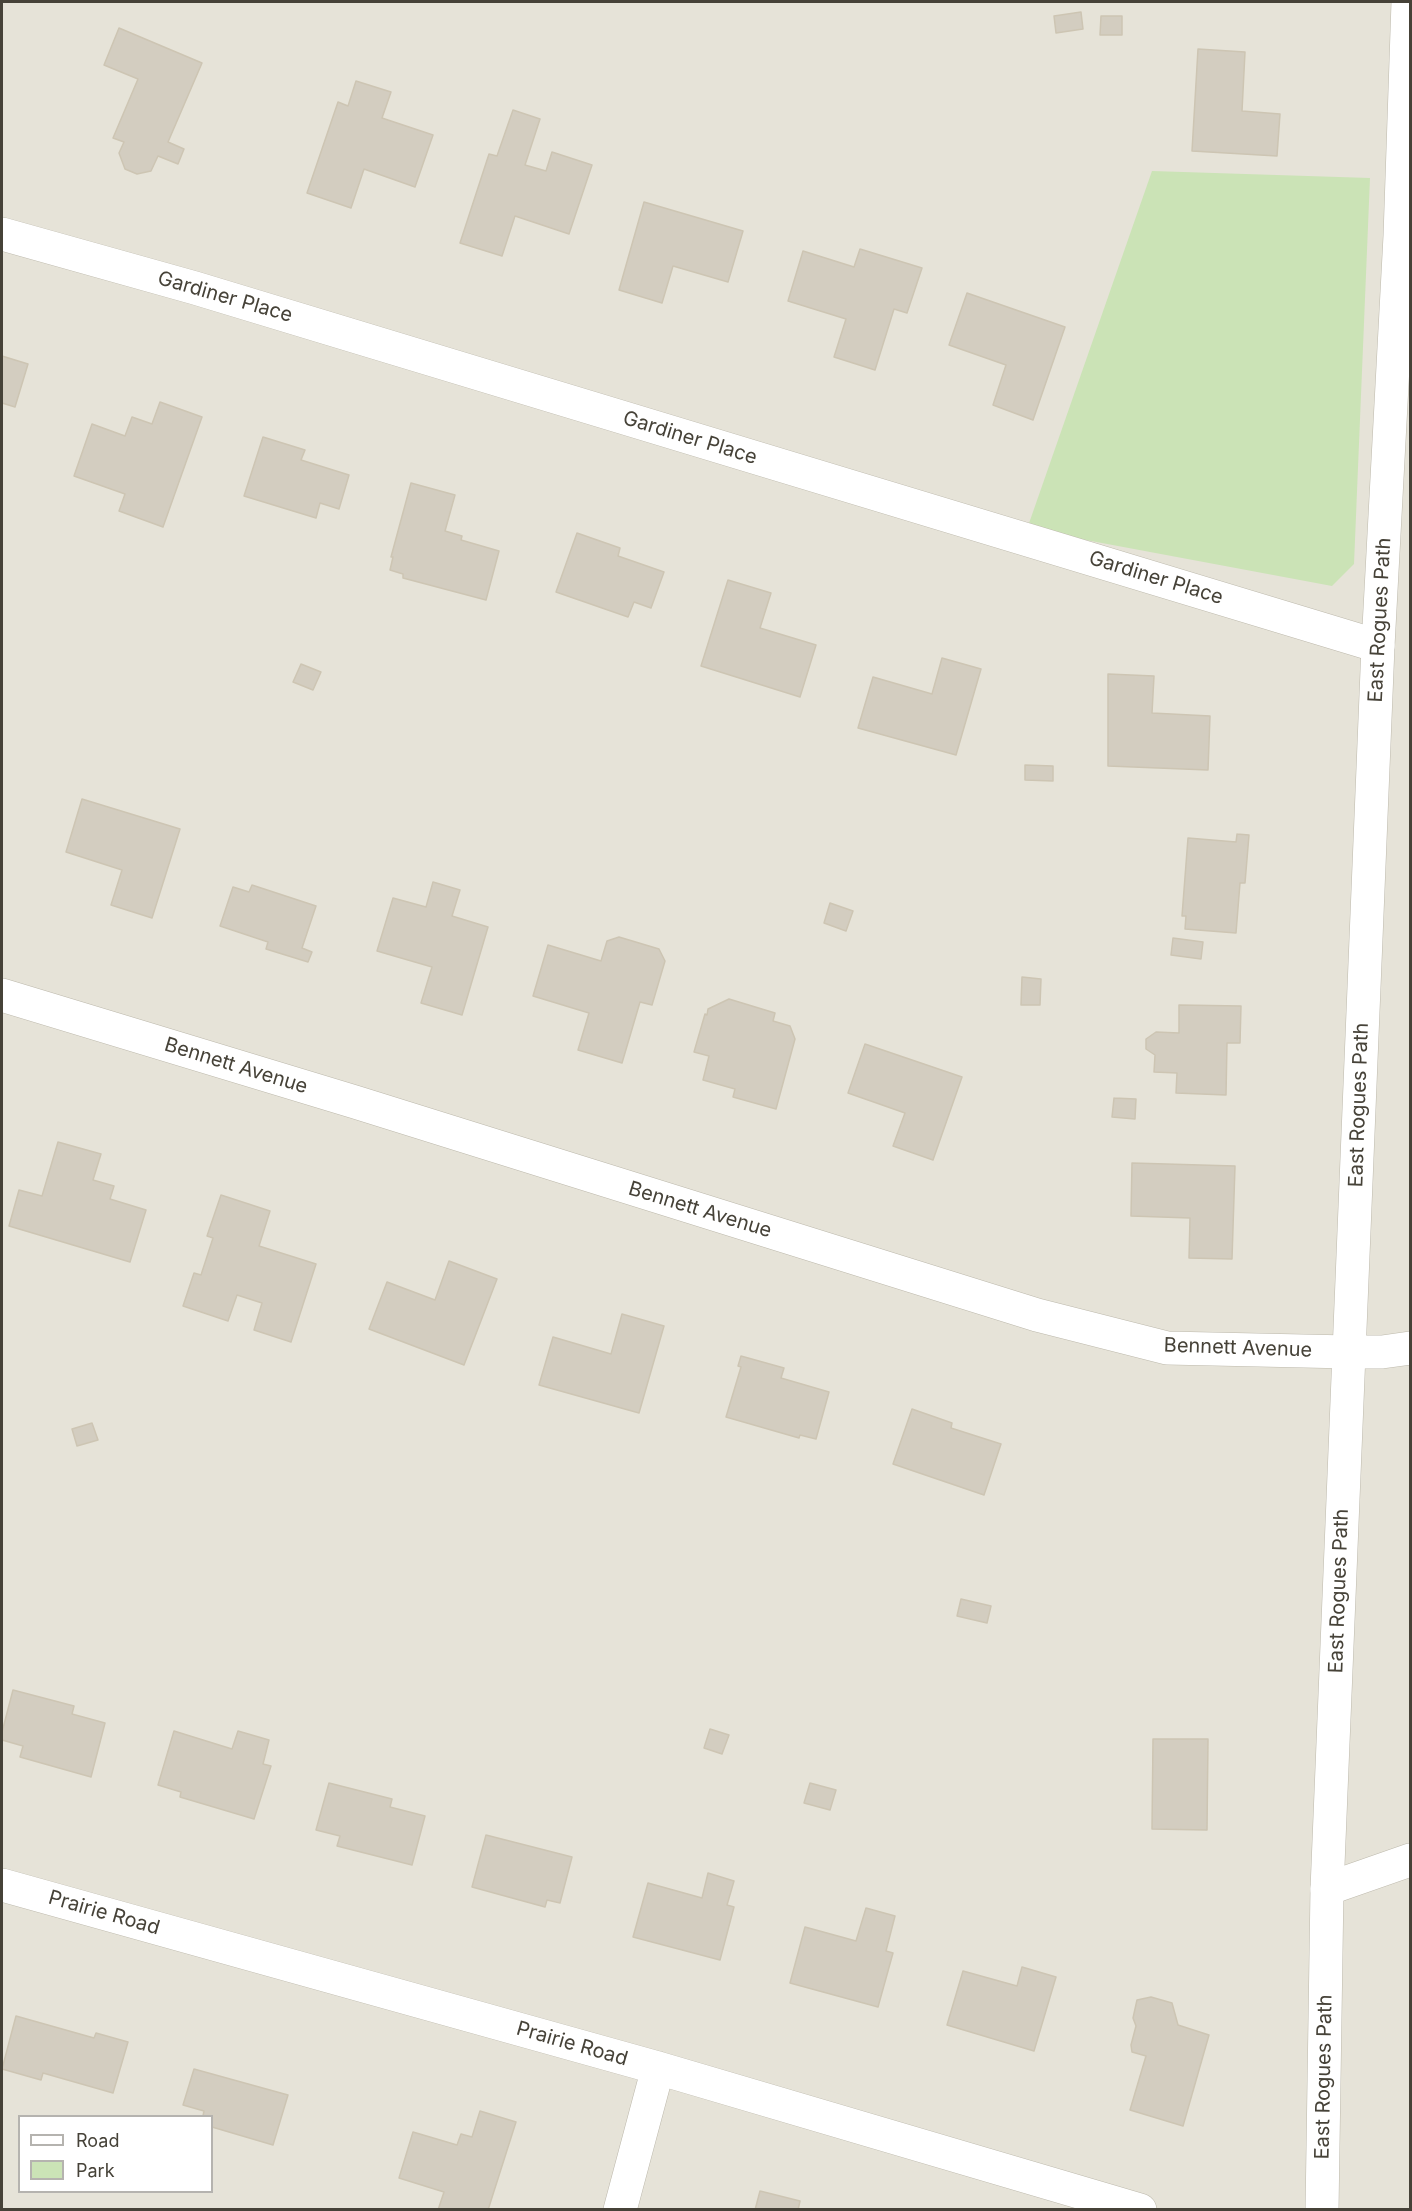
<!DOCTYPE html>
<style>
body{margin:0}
#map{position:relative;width:1412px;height:2211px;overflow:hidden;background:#f3f1e9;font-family:Inter,sans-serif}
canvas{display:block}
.frame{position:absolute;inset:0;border:3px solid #464238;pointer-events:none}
.legend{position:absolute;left:18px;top:2115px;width:195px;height:78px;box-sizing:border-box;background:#fff;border:2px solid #b5b3af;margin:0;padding:8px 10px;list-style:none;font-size:18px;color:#464238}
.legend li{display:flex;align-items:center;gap:12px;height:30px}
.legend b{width:30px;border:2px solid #b5b3af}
</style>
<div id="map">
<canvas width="1412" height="2211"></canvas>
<div class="frame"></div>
<ul class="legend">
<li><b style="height:8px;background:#fff"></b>Road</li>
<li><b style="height:16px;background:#cbe3b6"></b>Park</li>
</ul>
</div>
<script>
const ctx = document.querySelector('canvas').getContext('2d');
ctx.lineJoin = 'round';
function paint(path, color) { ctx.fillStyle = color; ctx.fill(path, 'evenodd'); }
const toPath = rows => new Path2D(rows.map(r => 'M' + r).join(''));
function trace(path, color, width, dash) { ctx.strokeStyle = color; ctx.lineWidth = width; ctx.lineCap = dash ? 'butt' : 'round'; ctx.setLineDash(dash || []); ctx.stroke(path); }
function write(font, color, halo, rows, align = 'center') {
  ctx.font = font + ' Inter,sans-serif'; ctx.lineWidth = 5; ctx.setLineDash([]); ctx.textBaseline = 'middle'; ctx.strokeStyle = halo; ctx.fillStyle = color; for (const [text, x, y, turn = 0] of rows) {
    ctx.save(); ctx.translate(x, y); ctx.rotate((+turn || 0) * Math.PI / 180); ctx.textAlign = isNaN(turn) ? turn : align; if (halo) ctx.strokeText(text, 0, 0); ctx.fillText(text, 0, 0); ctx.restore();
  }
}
paint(toPath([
 [2,2,1410,2,1410,2209,2,2210],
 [20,2116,212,2116,212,2192,20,2192]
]), '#e6e3d8');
paint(toPath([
 [1152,171,1370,178,1354,564,1332,586,1027,529]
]), '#cbe3b6');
const building = toPath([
 [1081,12,1083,29,1056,33,1054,16,1081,12],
 [1101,16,1122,16,1122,35,1100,35,1101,16],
 [119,28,202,63,168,142,184,149,178,164,158,156,151,171,137,174,125,169,119,153,124,142,113,138,138,79,104,65,119,28],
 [1198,49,1245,52,1242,111,1280,114,1277,156,1192,151,1198,49],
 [356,81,391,92,382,118,433,135,415,187,364,169,351,208,307,193,338,102,348,106,356,81],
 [513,110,540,119,525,165,546,171,552,152,592,165,569,234,515,216,502,256,460,243,489,154,497,156,513,110],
 [644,202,743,231,728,282,673,266,662,303,619,290,644,202],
 [860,249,922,268,907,313,894,309,875,370,834,357,846,319,788,301,803,251,854,267,860,249],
 [967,293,1065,327,1033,420,993,405,1006,365,949,345,967,293],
 [2,356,28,364,15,407,2,403,2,356],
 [160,402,202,417,163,527,119,511,125,494,74,476,92,424,125,436,132,417,152,424,160,402],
 [263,437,305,450,301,460,349,475,339,509,320,503,316,518,244,496,263,437],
 [411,483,455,495,445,531,462,536,461,540,499,551,486,600,403,578,403,574,390,570,393,557,391,557,411,483],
 [577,533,620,548,618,556,664,572,651,608,634,602,628,617,556,592,577,533],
 [728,580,771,593,760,628,816,645,800,697,701,666,728,580],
 [942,658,981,669,956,755,858,728,873,677,932,694,942,658],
 [301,664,321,672,313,690,293,682,301,664],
 [1108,674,1154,676,1152,713,1210,716,1208,770,1108,766,1108,674],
 [1025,765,1053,766,1053,781,1025,780,1025,765],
 [82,799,180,829,152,918,111,905,122,870,66,852,82,799],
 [1237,834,1249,835,1245,883,1240,883,1236,933,1185,929,1186,916,1182,916,1188,838,1236,842,1237,834],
 [433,882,460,890,452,916,488,927,462,1015,421,1003,432,967,377,951,393,898,426,907,433,882],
 [252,885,316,906,302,948,312,952,308,962,266,949,268,942,220,926,233,887,249,892,252,885],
 [830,903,853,911,846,931,824,923,830,903],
 [619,937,659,949,665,961,652,1005,640,1002,622,1063,578,1050,589,1013,533,996,548,945,601,961,607,941,619,937],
 [1173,938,1203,942,1201,959,1171,955,1173,938],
 [1022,977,1041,979,1040,1005,1021,1005,1022,977],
 [729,999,775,1013,773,1021,790,1026,795,1039,776,1109,733,1097,735,1089,703,1080,709,1056,694,1052,705,1014,707,1015,708,1009,729,999],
 [1179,1005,1241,1006,1240,1043,1227,1043,1226,1095,1176,1093,1177,1073,1154,1072,1155,1055,1146,1049,1146,1039,1156,1032,1179,1033,1179,1005],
 [865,1044,962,1077,933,1160,893,1146,905,1113,848,1093,865,1044],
 [1114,1098,1136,1099,1135,1119,1112,1117,1114,1098],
 [58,1142,101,1154,93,1180,114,1186,110,1199,146,1210,130,1262,9,1226,19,1190,42,1196,58,1142],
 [1132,1163,1235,1166,1232,1259,1189,1258,1190,1218,1131,1216,1132,1163],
 [221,1195,270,1211,259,1246,316,1264,291,1342,254,1330,262,1303,237,1295,228,1321,183,1306,194,1273,201,1275,213,1238,207,1236,221,1195],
 [449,1261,497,1279,464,1365,369,1329,387,1282,435,1300,449,1261],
 [622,1314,664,1326,639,1413,539,1385,553,1337,611,1354,622,1314],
 [741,1356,784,1368,781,1378,829,1392,816,1439,800,1435,799,1438,726,1417,741,1367,738,1366,741,1356],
 [912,1409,952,1423,951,1428,1001,1444,984,1495,893,1464,912,1409],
 [92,1423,98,1440,77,1446,72,1429,92,1423],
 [961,1599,991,1606,987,1623,957,1616,961,1599],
 [13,1690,74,1706,72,1714,105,1723,91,1777,20,1757,23,1746,2,1740,2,1732,13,1690],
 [710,1729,729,1735,722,1754,704,1748,710,1729],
 [174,1731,232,1749,238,1731,269,1740,263,1764,271,1766,254,1819,180,1797,181,1792,158,1785,174,1731],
 [1153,1739,1208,1739,1207,1830,1152,1829,1153,1739],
 [329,1783,392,1799,390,1807,425,1816,412,1865,337,1846,340,1836,316,1830,329,1783],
 [810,1783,836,1790,830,1810,804,1803,810,1783],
 [486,1835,572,1857,560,1903,547,1900,545,1907,472,1887,486,1835],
 [708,1873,734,1881,727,1905,734,1907,720,1960,633,1937,648,1883,702,1898,708,1873],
 [866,1908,895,1916,886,1951,893,1953,878,2007,790,1983,805,1927,856,1941,866,1908],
 [1022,1967,1056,1977,1034,2051,947,2025,963,1971,1017,1986,1022,1967],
 [1151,1997,1172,2003,1178,2025,1209,2035,1183,2126,1130,2110,1146,2056,1132,2052,1131,2045,1136,2026,1133,2018,1137,2000,1151,1997],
 [16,2016,94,2038,96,2033,128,2042,113,2093,43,2073,41,2080,2,2069,16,2016],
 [194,2069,288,2095,273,2145,212,2127,212,2116,203,2116,204,2111,183,2105,194,2069],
 [480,2111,516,2122,488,2210,438,2210,444,2192,399,2178,413,2132,457,2145,461,2134,472,2137,480,2111],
 [760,2191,800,2201,798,2210,755,2210,760,2191]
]);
paint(building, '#d3cdc0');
trace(building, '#cdc5b3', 1.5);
const minor = toPath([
 [2,234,195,288,1378,646],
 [2,995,355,1102,1037,1315,1167,1348,1349,1352,1382,1352,1410,1348],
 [2,1885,658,2068,1140,2210],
 [1327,1889,1410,1860],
 [620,2210,658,2068]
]);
const tertiary = toPath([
 [1322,2210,1327,1889,1378,646,1400,236,1408,2]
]);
trace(minor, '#bdb9ac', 34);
trace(tertiary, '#bdb9ac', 34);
trace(minor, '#fff', 33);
trace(tertiary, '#fff', 33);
write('20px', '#464238', '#fff', [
 ["Gardiner Place",225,297,16],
 ["Gardiner Place",690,438,17],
 ["Gardiner Place",1156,578,17],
 ["East Rogues Path",1380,620,-87],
 ["Bennett Avenue",236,1066,17],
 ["East Rogues Path",1359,1105,-88],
 ["Bennett Avenue",700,1210,17],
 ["Bennett Avenue",1238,1348,2],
 ["East Rogues Path",1339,1591,-88],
 ["Prairie Road",104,1913,16],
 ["Prairie Road",572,2044,16],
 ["East Rogues Path",1324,2077,-89]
]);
</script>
